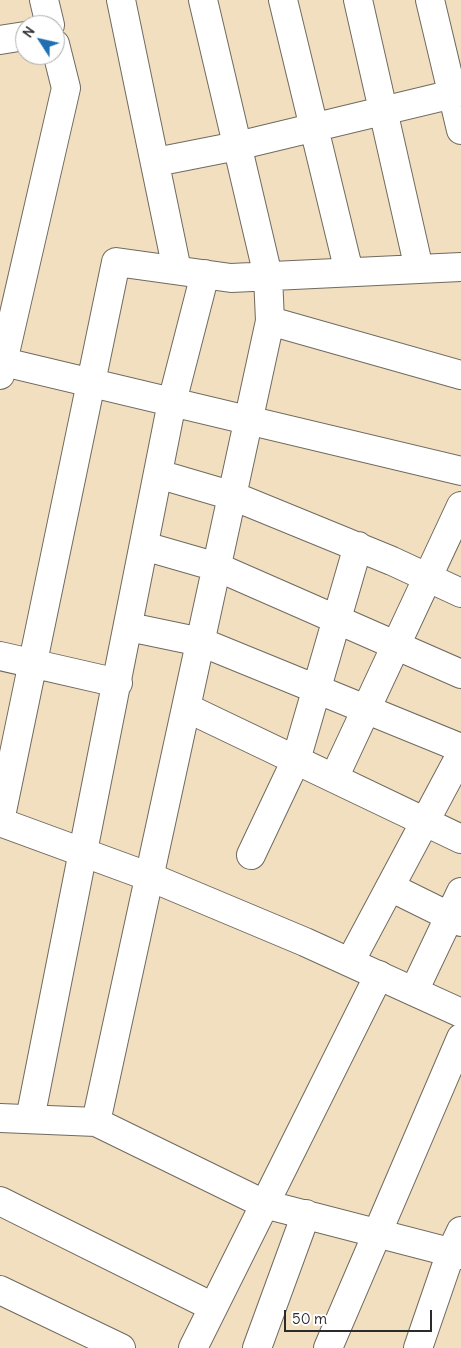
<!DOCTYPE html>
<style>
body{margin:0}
#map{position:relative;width:461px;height:1348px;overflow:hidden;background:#f1dfc0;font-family:Delius,sans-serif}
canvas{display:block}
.north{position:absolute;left:15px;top:15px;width:50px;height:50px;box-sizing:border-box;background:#fff;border:1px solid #aaa;border-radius:50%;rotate:305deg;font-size:14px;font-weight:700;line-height:20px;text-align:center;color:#2b2b2b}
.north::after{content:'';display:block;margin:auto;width:18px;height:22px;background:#1f6fb2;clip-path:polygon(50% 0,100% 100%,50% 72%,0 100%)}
.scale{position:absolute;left:284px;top:1310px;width:148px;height:22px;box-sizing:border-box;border:2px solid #2b2b2b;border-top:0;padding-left:6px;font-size:15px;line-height:18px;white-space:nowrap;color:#2b2b2b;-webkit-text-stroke:4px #fff;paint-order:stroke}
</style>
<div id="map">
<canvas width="461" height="1348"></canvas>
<div class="north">N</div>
<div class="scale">50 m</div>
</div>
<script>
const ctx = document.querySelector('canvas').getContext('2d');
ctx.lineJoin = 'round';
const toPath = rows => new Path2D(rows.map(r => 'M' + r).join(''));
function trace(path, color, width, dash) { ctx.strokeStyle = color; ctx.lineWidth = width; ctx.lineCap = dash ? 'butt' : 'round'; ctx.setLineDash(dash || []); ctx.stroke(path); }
const minor = toPath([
 [44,0,50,25],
 [121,0,177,270],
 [283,0,349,272],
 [358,0,419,269],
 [430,0,461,130],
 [0,40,25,36],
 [156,162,237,146,461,92],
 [270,321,461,375],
 [0,361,461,471],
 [0,375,66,88,55,44],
 [158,474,233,496,392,561,461,593],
 [144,546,217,567,461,674],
 [129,627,201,642,461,748],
 [0,656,118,683],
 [187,708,461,839],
 [334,778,461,506],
 [0,821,116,262,231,278,461,267],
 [251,855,296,760,358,546],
 [390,887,461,922],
 [350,962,461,754],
 [414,991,461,892],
 [0,1118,96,1122,264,1204,461,1255],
 [30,1119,172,402,205,274],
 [96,1122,270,321,268,276,203,0],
 [0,1201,213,1307],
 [0,1290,121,1348],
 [193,1348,379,975],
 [257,1348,306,1214],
 [328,1348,461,1038],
 [418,1348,451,1252,461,1231]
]);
const major = toPath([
 [0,822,150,877,305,942,461,1013]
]);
trace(minor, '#706a5f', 30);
trace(major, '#706a5f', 30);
trace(minor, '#fff', 28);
trace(major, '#fff', 28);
</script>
